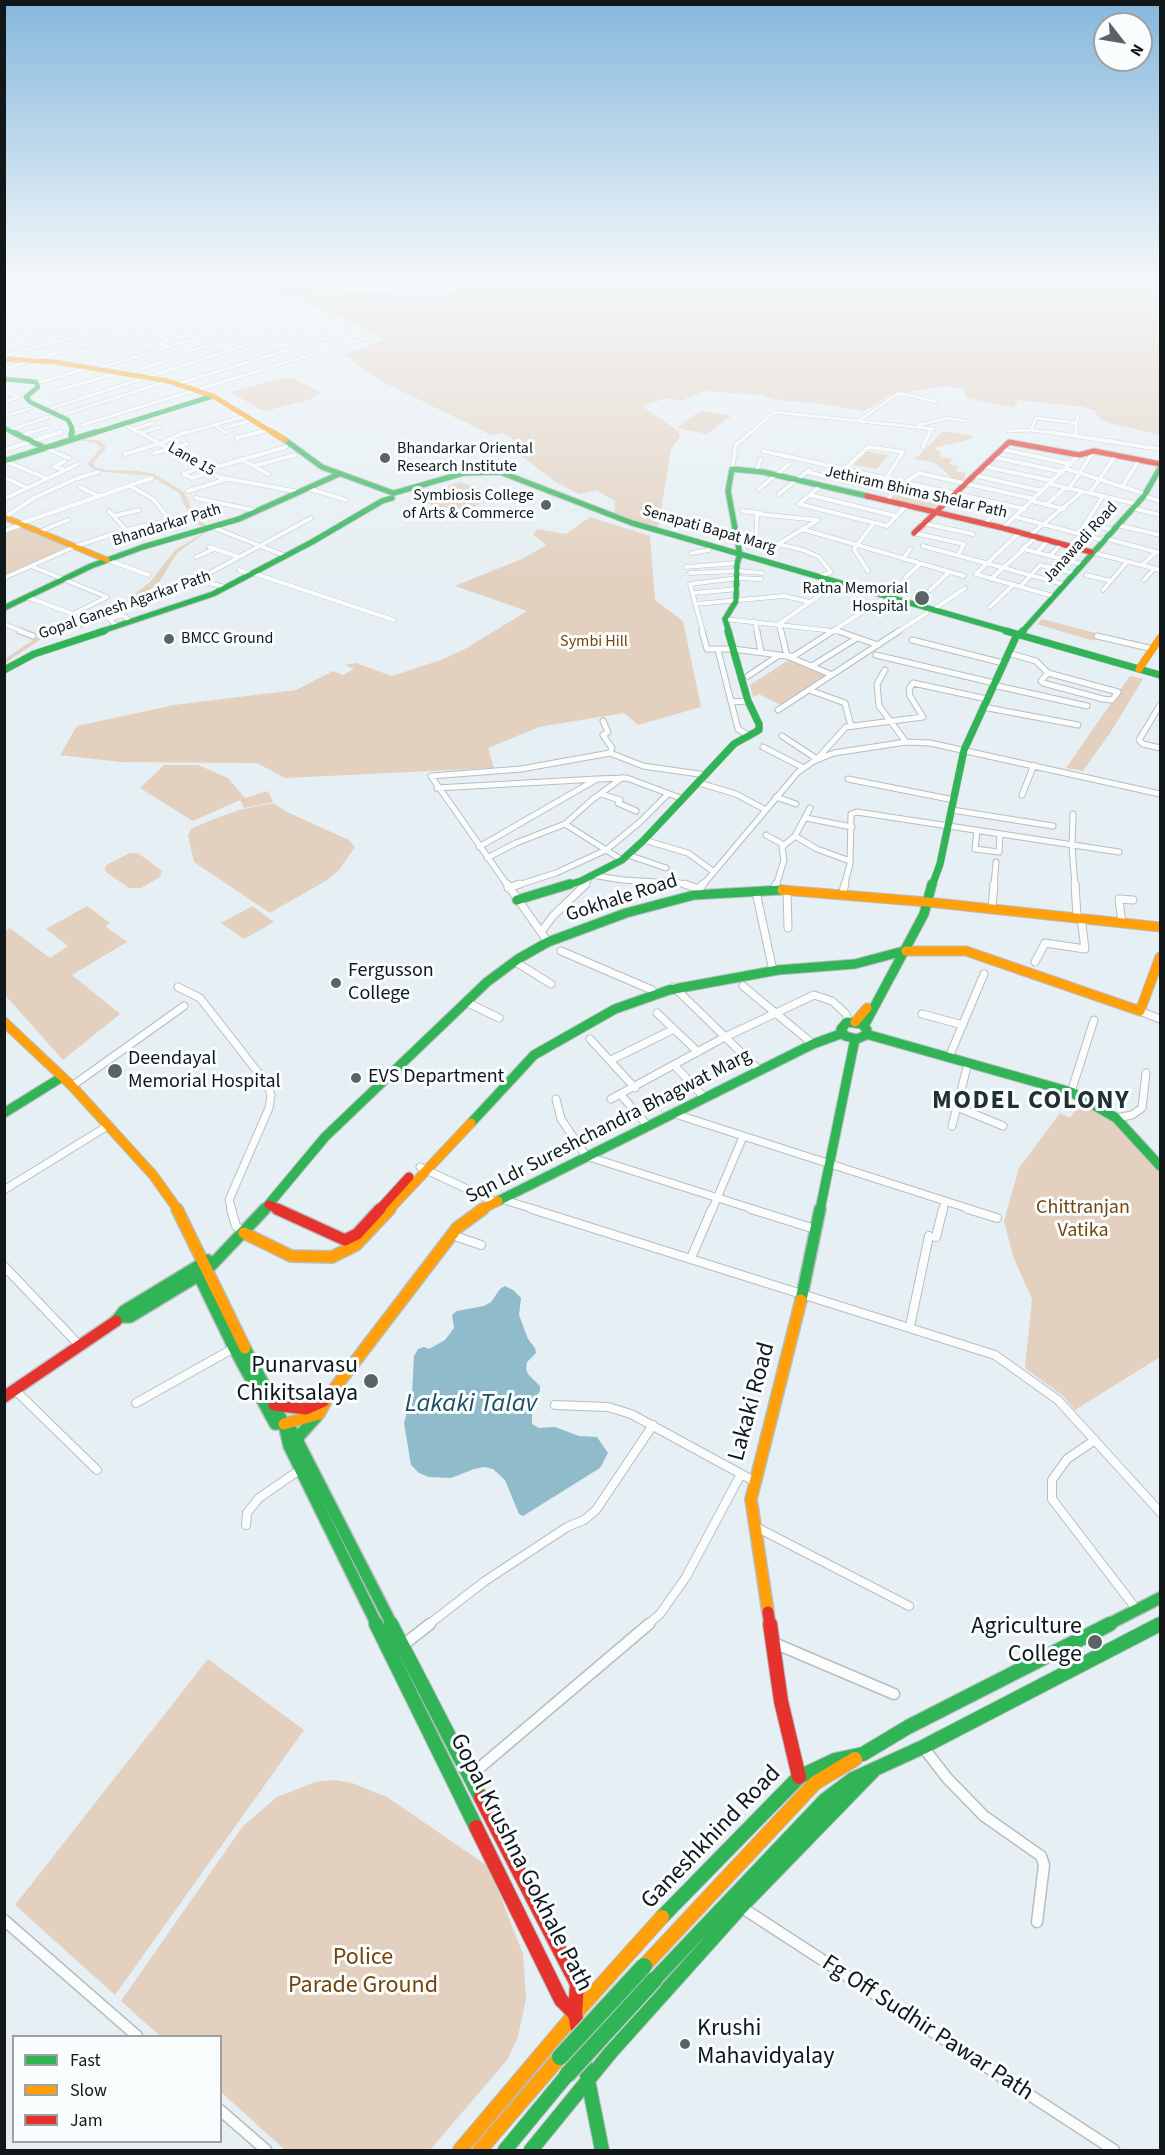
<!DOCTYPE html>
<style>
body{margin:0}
#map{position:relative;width:1165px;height:2155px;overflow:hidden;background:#e6eff3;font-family:"Source Sans 3",sans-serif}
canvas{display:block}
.frame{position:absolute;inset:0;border:6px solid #12181a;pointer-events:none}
.legend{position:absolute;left:12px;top:2035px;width:210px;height:108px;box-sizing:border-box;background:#f9fdfe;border:2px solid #9da1a3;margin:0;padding:8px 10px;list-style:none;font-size:18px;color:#12181a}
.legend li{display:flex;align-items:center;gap:12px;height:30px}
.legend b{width:30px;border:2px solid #9da1a3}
.north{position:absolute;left:1093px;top:12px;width:60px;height:60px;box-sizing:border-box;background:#f9fdfe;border:2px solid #9da1a3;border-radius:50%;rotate:121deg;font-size:16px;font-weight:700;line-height:24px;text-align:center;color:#12181a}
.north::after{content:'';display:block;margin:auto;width:21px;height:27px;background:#5c6366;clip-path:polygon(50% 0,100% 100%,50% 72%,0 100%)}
</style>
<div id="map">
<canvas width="1165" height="2155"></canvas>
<div class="frame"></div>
<ul class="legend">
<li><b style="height:8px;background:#30b455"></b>Fast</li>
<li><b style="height:8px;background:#ff9f0a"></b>Slow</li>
<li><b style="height:8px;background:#e5322d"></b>Jam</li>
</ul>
<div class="north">N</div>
</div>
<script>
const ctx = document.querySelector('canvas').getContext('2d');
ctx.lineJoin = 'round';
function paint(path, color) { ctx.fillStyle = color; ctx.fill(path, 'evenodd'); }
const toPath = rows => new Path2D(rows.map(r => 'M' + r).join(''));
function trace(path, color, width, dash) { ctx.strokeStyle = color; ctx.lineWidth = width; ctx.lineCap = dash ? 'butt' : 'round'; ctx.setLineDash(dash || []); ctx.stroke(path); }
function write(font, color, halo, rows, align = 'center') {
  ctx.font = font + ' "Source Sans 3",sans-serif'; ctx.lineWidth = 6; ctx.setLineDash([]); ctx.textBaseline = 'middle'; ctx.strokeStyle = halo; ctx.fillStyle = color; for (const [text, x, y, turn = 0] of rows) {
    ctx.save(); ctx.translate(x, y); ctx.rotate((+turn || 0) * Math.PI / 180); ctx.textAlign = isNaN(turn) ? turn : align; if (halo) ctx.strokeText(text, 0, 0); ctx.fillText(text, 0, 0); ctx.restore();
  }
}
paint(toPath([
 [4,278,258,278,317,283,310,289,434,295,455,292,460,278,903,278,909,284,945,288,1004,286,1012,278,1160,278,1160,435,1113,424,1102,420,1096,414,1096,411,1084,407,1018,400,1014,408,966,398,965,389,945,386,891,394,865,411,817,403,778,400,760,395,704,391,681,401,668,398,642,406,678,431,680,437,671,449,658,528,614,515,615,501,596,490,579,494,554,481,506,444,516,441,502,433,491,435,377,379,344,354,386,339,311,304,285,296,234,288,34,286,5,285],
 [280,378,292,378,321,392,311,399,266,411,257,408,231,392],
 [701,410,731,416,707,434,677,428],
 [943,431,975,436,965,441,936,447,936,450,941,451,939,454,942,457,953,459,949,464,959,466,955,471,966,473,964,481,954,480,935,463,915,459],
 [80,438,100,441,105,445,105,450,93,463,95,467,107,470,138,471,154,474,184,492,196,518,209,527,205,528,193,522,179,493,150,476,104,472,90,468,88,463,101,448,96,443,77,440],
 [865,451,888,455,877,469,854,465],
 [460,482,496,495,463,513,421,502,419,498,419,495],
 [899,491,945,502,936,509,925,507,922,509,888,501],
 [590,517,650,536,655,600,683,621,701,707,638,725,624,713,539,727,488,748,494,768,285,778,257,763,120,762,60,755,77,726,174,705,296,690,333,671,343,675,354,669,345,665,356,663,392,676,441,660,465,649,527,611,455,586,524,558,546,545,533,534,537,529,566,534],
 [23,525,74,546,5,577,5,533],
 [211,529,177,553,159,582,136,601,87,626,40,640,5,663,5,659,36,638,75,627,122,605,151,581,176,549],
 [1042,619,1099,634,1094,641,1037,624],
 [790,659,827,675,781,705,759,694,753,697,750,685],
 [1130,676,1143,679,1110,733,1083,771,1066,768],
 [164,765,198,765,228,778,245,798,268,791,273,802,244,808,240,800,193,821,140,788],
 [273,803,287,812,349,840,355,847,339,870,327,880,270,913,194,862,188,836,191,829,206,822,239,810],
 [130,853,138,853,162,871,160,877,141,888,129,888,106,872,105,867,108,864],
 [87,906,110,923,105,926,127,942,72,975,120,1014,63,1060,5,995,5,931,10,928,50,958,68,946,46,929],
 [252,906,274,922,244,939,221,923],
 [1081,1101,1111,1120,1160,1173,1160,1232,1159,1233,1160,1235,1160,1357,1075,1410,1063,1396,1025,1368,1032,1299,1013,1256,1004,1221,1019,1168,1060,1113,1070,1118],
 [208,1659,304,1730,115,1995,15,1905],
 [334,1780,352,1783,387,1797,489,1867,523,1954,526,1999,518,2037,507,2060,430,2150,285,2150,221,2092,220,2036,160,2036,121,2001,243,1826,277,1797,315,1782]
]), '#e3d0bf');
paint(toPath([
 [505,1286,513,1290,521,1298,519,1315,528,1339,535,1348,536,1353,527,1362,526,1369,528,1374,540,1386,540,1391,532,1402,532,1424,539,1428,555,1427,579,1436,597,1437,608,1453,600,1468,523,1516,519,1514,505,1480,493,1469,484,1467,474,1469,451,1478,429,1477,419,1473,411,1465,404,1423,412,1394,414,1356,418,1349,424,1347,429,1349,445,1340,454,1328,452,1315,457,1311,484,1306,491,1302,500,1289]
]), '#90bbca');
const streetFar5 = toPath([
 [430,281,450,279],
 [318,282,406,284,418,278],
 [4,292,170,294,234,291,293,299,281,305],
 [257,293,246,298,269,303,281,297],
 [402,294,413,292,430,281,417,279],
 [196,305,206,309],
 [4,342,80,320,147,295],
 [176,344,192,350,210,345],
 [167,346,159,343,182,336,194,336],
 [4,356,74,337,176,301],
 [99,368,286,311],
 [4,369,204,309,219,313],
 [129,373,171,359],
 [40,382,92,367],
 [177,384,349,331],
 [4,391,20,397],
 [55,391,122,372],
 [896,395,905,394,936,402],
 [4,402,20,397],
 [52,408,329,318],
 [65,414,168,381],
 [4,416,29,409],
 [860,420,900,392],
 [122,423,141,434],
 [213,424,226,433],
 [82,425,369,337],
 [919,425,947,418,966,421],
 [228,427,249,421],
 [134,429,153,423],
 [1031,430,1036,418,1077,423],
 [1008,431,1031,430,1059,434],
 [4,432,48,417],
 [141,433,160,427],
 [28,434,48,427],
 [56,434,62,432],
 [182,434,242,417],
 [254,434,265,431],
 [749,434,774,412,934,429],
 [929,434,931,429],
 [1075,434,1078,414]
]);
const streetFar4 = toPath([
 [139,432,219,477,299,492],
 [1048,432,1075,436],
 [1076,432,1075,436,1160,449],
 [21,436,32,432],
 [237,438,260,432],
 [923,447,930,432],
 [45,448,69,458],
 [1001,449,1071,464],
 [4,450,61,432],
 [763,451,1025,509],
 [154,453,187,444],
 [125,454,161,443,185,432],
 [993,457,1063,472],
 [241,459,268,474],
 [5,461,48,479],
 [65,461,54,467,65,470],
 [254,466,295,455],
 [983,466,1053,481],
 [201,467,183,474,192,478,210,472],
 [846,468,868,447,903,452,887,477],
 [732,469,736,445,751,432],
 [1067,469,1145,494],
 [206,470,286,447],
 [756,471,761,459],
 [807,472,895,493],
 [973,475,1043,491],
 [4,477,27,488],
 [1050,484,1137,504],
 [130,486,153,499,170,520],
 [820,486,799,504,887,526,906,506],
 [80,487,98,496],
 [1122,487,1139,460],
 [307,488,346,500],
 [759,489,789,464],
 [898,489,946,501],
 [1069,489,1094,451],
 [188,491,227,479],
 [1090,493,1116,455],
 [779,494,809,470],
 [810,495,896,516],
 [1144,496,1160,501],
 [196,498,257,511],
 [4,499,78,464],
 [886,501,901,485,919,473,1034,499],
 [1032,501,1064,509],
 [1046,505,1065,488],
 [1132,508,1160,515],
 [109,511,126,530],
 [742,511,761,513],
 [114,516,139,510],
 [5,517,34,498,75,479,98,472],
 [1016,517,1102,540],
 [21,523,152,478],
 [922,523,973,534],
 [1085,523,1112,530],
 [984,524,1006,504],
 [1117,525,1160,535],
 [212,527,286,556],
 [1003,528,1079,455],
 [802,529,964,576],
 [4,531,23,524],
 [41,531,68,520],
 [914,533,964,544,958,555],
 [1019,533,976,574,1053,596],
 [1079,534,1103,496],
 [1029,536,1082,492],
 [1104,538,1160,553],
 [1072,543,1081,535],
 [747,546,778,544],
 [756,546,757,514,818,520,778,544,803,550,819,557,831,572,819,577],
 [923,546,1063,584],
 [209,547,239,557],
 [1022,549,1036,538],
 [1037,552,1048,541],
 [1091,552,1160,570],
 [692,553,709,550],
 [1051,555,1061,544],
 [196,557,214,549],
 [903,559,910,549],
 [1064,559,1087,540],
 [107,560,149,575],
 [1142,565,1156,552],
 [686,567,737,563],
 [239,570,251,574],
 [868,571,854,549,873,524],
 [253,573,394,620],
 [690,573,738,571,762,573],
 [1086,575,1111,581],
 [4,578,76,546,126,530,179,518],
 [905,578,920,564],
 [991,579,1024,549,1081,564],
 [197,580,225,587],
 [1144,580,1154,569],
 [1021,586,1040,565,1073,573],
 [184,587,311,518],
 [930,590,949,572],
 [1103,590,1127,562],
 [694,593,738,589],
 [27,597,73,614,107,597,31,566],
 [696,604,784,596,810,602],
 [990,607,1013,585],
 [933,610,965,588],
 [725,619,842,632],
 [755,621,757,632],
 [4,624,24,632],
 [117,626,109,619,123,615,131,622],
 [703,632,690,584,738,578,761,579],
 [781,632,779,624,833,586],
 [831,632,881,600],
 [897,632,927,613]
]);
const streetFar3 = toPath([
 [20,631,33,636],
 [702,631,707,649,733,649,787,656,830,674],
 [757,631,761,652],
 [781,631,787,656],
 [838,631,878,645],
 [1097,636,1153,649],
 [912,640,1003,663],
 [718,650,738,729,750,736],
 [1008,653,1036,661,1048,673],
 [876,655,994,683],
 [787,656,794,656,833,631],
 [812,666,857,638],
 [885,670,877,684,879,706,906,742],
 [1048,673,1118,692,1112,700,1103,699,1043,683,1041,681,1048,673],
 [748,676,779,655],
 [993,685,1087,706],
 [809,690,845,703,851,726],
 [731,702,748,701],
 [1160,705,1139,740,1143,744,1160,748],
 [983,707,1078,725],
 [778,710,899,631],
 [603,721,608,732,603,735,612,748,610,753],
 [782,736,817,759,846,727,923,717,910,696,909,689,913,683,987,699],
 [763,747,804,768],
 [597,779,627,778,683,799],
 [848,779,954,800],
 [699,783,736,794,766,810],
 [437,788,597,779,479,847],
 [601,794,620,800,618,803,636,811],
 [1022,795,1034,765],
 [776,797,796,804],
 [810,808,795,836,817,849,850,861],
 [952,810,1053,826],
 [1073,814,1072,846,1075,886],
 [806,818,852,827],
 [565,824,622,860],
 [977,831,975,849,999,852,1000,834],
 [766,835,784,845],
 [644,840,688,853,714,872],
 [628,855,666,868],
 [487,858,516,843,565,824,593,799,622,778],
 [508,886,431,776,521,769,610,753,643,766,706,775],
 [515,886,556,873,606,850,640,822,668,794],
 [584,886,591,875,623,880,657,882,670,880,689,886],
 [702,886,798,772,814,761,834,753,906,742,930,743,1160,794],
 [776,886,784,860,782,847,795,836],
 [844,886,850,864,851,814,857,812,1119,852],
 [994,886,996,862]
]);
const streetFar2 = toPath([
 [507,884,548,942],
 [684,884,700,889],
 [1075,884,1077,917],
 [508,888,520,884],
 [774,891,776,884],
 [787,891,788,928],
 [756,892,772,966],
 [694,895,703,884],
 [842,895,845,884],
 [992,908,994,884],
 [1122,923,1119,899,1133,900],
 [541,932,553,916,586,884],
 [561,951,652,990],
 [514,961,551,984],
 [1035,962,1045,943,1085,949,1081,917],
 [743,986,813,1044],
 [178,987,200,998,267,1084,271,1095,269,1108,229,1200,232,1210],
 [674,987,759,1070],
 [466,1002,499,1018],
 [1140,1011,1160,1019],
 [657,1013,698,1052],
 [922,1014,963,1025],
 [590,1039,635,1088],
 [949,1057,984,974],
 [611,1060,674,1029],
 [674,1065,704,1097],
 [72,1086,184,1006],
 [1071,1092,1094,1020],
 [621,1095,647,1125],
 [556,1099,561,1119,586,1156,756,1210],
 [611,1099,723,1038,814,995,832,1001,846,1014,849,1022],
 [957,1107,1003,1126],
 [672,1113,973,1210],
 [1116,1118,1132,1115,1142,1108,1146,1073],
 [952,1126,968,1063],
 [420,1167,495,1202],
 [4,1190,109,1125],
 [501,1199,537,1210],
 [712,1210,743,1137],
 [943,1210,945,1201]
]);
const streetFar1 = toPath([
 [231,1209,236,1226,244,1233],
 [532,1209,995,1355,1058,1400,1160,1512],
 [751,1209,815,1229],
 [968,1209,997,1218],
 [452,1235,481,1245],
 [936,1237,943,1209],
 [691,1258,712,1209],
 [4,1266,79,1345],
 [910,1326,929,1236],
 [15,1390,97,1470],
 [136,1403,234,1348],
 [555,1405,608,1407,631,1414,754,1481],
 [1095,1440,1067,1459,1052,1480,1052,1499,1137,1610],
 [246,1525,247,1513,259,1498,301,1469],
 [754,1526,909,1606],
 [428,1625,485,1581,567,1527,584,1520,596,1510,653,1425],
 [647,1625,660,1614,686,1577,741,1474]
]);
const street = toPath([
 [774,1643,894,1694],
 [403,1645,430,1624],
 [923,1747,947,1778,984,1816,1041,1856,1044,1865,1037,1922],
 [471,1775,649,1624],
 [741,1907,1114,2150],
 [4,1920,137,2036],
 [220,2110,266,2150]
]);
const fastFar5 = toPath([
 [4,379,36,382,38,387,26,397,30,402,68,420,72,428,71,434],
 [4,428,16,434],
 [91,434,213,396]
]);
const fastFar4 = toPath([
 [13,432,45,448],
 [71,439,72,432],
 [285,440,322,467,393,493],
 [4,461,96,432],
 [394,493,464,473,500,472,632,523,1011,632],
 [4,608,91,566,143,547,239,519,339,474],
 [99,632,213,594,312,542,382,501,392,498],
 [729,632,725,619,736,601,737,563,740,555,728,491,732,469,763,472,867,496],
 [1022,632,1144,496,1160,468]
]);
const fastFar3 = toPath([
 [1006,631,1160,675],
 [1019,635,1023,631],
 [4,670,34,654,104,631],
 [565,886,581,881,622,860,644,840,734,744,759,730,759,724,748,701,728,631],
 [932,886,940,864,964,750,1015,639]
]);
const fastFar2 = toPath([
 [517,900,570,884],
 [847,1022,862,1024,867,1030,866,1035,857,1039,845,1036,841,1029,847,1022],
 [864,1026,924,914,932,884],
 [866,1034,1071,1092,1116,1118,1160,1166],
 [4,1113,62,1077],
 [471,1123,534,1055,615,1009,669,990,778,970,855,964,900,952],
 [498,1201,813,1044,843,1033],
 [264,1210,325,1137,487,982,518,959,548,942,626,913,694,895,782,890],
 [820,1210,855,1039]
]);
const fastFar1 = toPath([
 [206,1271,200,1278,234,1348,275,1424,284,1424],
 [801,1300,820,1209],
 [121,1317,130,1317,206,1271,265,1209],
 [116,1321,124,1311,208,1260],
 [245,1348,284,1424,293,1432,392,1625],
 [284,1424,289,1446,377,1625],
 [293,1443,317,1416],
 [1107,1625,1160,1598],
 [1158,1625,1160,1624]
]);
const fast = toPath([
 [376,1624,476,1827],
 [391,1624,481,1798],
 [662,1917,799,1777,835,1760,863,1754,908,1727,1110,1624],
 [654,1980,825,1800,853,1779,923,1747,1160,1624],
 [583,2055,602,2150],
 [505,2150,567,2075],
 [531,2150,611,2052,741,1907,873,1771]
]);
const slowFar5 = toPath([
 [4,359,55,362,168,381,213,396,275,434]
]);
const slowFar4 = toPath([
 [272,432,285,440],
 [4,517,107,560]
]);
const slowFar3 = toPath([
 [1139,669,1160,638]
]);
const slowFar2 = toPath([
 [782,890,927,902,1160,927],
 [906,951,966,951,1140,1011,1160,957],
 [4,1022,72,1086,153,1175,178,1210],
 [855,1022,867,1008],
 [389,1210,471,1123],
 [480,1210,498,1201]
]);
const slowFar1 = toPath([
 [177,1209,245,1348],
 [244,1233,291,1256,332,1257,356,1245,390,1209],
 [284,1424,319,1414,328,1397,457,1228,483,1209],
 [768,1612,751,1499,801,1300]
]);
const slow = toPath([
 [644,1966,815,1783,855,1759],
 [460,2150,575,2014,662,1917],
 [480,2150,560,2057]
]);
const jamFar3 = toPath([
 [867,496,1003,528,1091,552],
 [914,533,1009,442,1079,455,1094,451,1160,464]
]);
const jamFar2 = toPath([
 [269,1205,280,1210],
 [379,1210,409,1177]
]);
const jamFar1 = toPath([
 [277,1209,345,1240,357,1234,380,1209],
 [4,1397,116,1321],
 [274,1405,306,1409,324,1401],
 [768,1612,770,1625]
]);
const jam = toPath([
 [770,1624,781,1701,799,1777],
 [481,1798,577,1984,575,2014,580,2040],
 [476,1827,561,2000,575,2014]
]);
trace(streetFar5, '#b7bec0', 4);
trace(streetFar4, '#b7bec0', 5);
trace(streetFar3, '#b7bec0', 7);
trace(streetFar2, '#b7bec0', 9);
trace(streetFar1, '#b7bec0', 10);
trace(street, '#b7bec0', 13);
trace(fastFar5, '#b7bec0', 5);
trace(fastFar4, '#b7bec0', 7);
trace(fastFar3, '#b7bec0', 8);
trace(fastFar2, '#b7bec0', 11);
trace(fastFar1, '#b7bec0', 14);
trace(fast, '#b7bec0', 16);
trace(slowFar5, '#b7bec0', 5);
trace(slowFar4, '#b7bec0', 7);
trace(slowFar3, '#b7bec0', 8);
trace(slowFar2, '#b7bec0', 11);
trace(slowFar1, '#b7bec0', 14);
trace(slow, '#b7bec0', 16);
trace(jamFar3, '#b7bec0', 7);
trace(jamFar2, '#b7bec0', 11);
trace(jamFar1, '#b7bec0', 14);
trace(jam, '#b7bec0', 16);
trace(streetFar5, '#fbfdfd', 3);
trace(streetFar4, '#fbfdfd', 4);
trace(streetFar3, '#fbfdfd', 5);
trace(streetFar2, '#fbfdfd', 7);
trace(streetFar1, '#fbfdfd', 8);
trace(street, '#fbfdfd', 10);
trace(fastFar5, '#30b455', 4.5);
trace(fastFar4, '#30b455', 5);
trace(fastFar3, '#30b455', 7);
trace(fastFar2, '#30b455', 9);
trace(fastFar1, '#30b455', 11);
trace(fast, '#30b455', 14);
trace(slowFar5, '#ff9f0a', 4.5);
trace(slowFar4, '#ff9f0a', 5);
trace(slowFar3, '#ff9f0a', 7);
trace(slowFar2, '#ff9f0a', 9);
trace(slowFar1, '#ff9f0a', 11);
trace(slow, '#ff9f0a', 14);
trace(jamFar3, '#e5322d', 5);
trace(jamFar2, '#e5322d', 9);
trace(jamFar1, '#e5322d', 11);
trace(jam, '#e5322d', 14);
const fastBridge = toPath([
 [560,2057,644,1966],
 [567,2075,654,1980]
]);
trace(fastBridge, '#c7cbcd', 19, []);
trace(fastBridge, '#30b455', 16);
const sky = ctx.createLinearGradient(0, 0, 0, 580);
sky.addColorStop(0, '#85b7dc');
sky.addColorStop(0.48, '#f4f8fa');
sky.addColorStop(1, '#f4f8fa00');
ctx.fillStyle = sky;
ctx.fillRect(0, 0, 1165, 580);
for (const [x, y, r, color] of [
 [385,458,6,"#5c6366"],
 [546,505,6,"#5c6366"],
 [922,598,8,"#5c6366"],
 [169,639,6,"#5c6366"],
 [336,983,6,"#5c6366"],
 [115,1071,8,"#5c6366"],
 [356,1078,6,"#5c6366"],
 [371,1381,8,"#5c6366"],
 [1095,1642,8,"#5c6366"],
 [685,2044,6,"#5c6366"]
]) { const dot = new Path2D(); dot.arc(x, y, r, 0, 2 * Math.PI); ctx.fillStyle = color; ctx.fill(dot); trace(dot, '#f9fdfe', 2); }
write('16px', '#12181a', '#f9fdfe', [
 ["Bhandarkar Oriental",397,449],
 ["Research Institute",397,467],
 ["Symbiosis College",534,496,"right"],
 ["of Arts & Commerce",534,514,"right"],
 ["Ratna Memorial",908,589,"right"],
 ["Hospital",908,607,"right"],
 ["BMCC Ground",181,639]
], 'left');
write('16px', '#12181a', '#f9fdfe', [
 ["Lane 15",191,460,30],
 ["Jethiram Bhima Shelar Path",916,493,13],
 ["Bhandarkar Path",167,526,-17],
 ["Senapati Bapat Marg",709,530,16],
 ["Janawadi Road",1081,543,-48],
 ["Gopal Ganesh Agarkar Path",125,606,-19]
]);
write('16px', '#78440b', '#f9fdfe', [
 ["Symbi Hill",594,642]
]);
write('20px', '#12181a', '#f9fdfe', [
 ["Gokhale Road",622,899,-18],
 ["Sqn Ldr Sureshchandra Bhagwat Marg",609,1127,-27]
]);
write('20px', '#12181a', '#f9fdfe', [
 ["Fergusson",348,972],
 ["College",348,995],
 ["Deendayal",128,1060],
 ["Memorial Hospital",128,1083],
 ["EVS Department",368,1078]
], 'left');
write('20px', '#78440b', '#f9fdfe', [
 ["Chittranjan",1083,1209],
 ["Vatika",1083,1232]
]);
write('24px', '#12181a', '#f9fdfe', [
 ["Punarvasu",358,1367],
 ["Chikitsalaya",358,1395],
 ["Agriculture",1082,1628],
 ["College",1082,1656],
 ["Krushi",697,2030,"left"],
 ["Mahavidyalay",697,2058,"left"]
], 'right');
write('24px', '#12181a', '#f9fdfe', [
 ["Lakaki Road",753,1402,-75],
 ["Ganeshkhind Road",712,1838,-46],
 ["Gopal Krushna Gokhale Path",520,1863,63],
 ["Fg Off Sudhir Pawar Path",927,2029,33]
]);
write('24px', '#78440b', '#f9fdfe', [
 ["Police",363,1959],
 ["Parade Ground",363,1987]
]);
ctx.letterSpacing = '1.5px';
write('bold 26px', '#222f34', '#f9fdfe', [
 ["MODEL COLONY",1031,1102]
]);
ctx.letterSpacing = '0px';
write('italic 26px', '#1e4f5e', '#f9fdfe', [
 ["Lakaki Talav",471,1405]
]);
</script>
